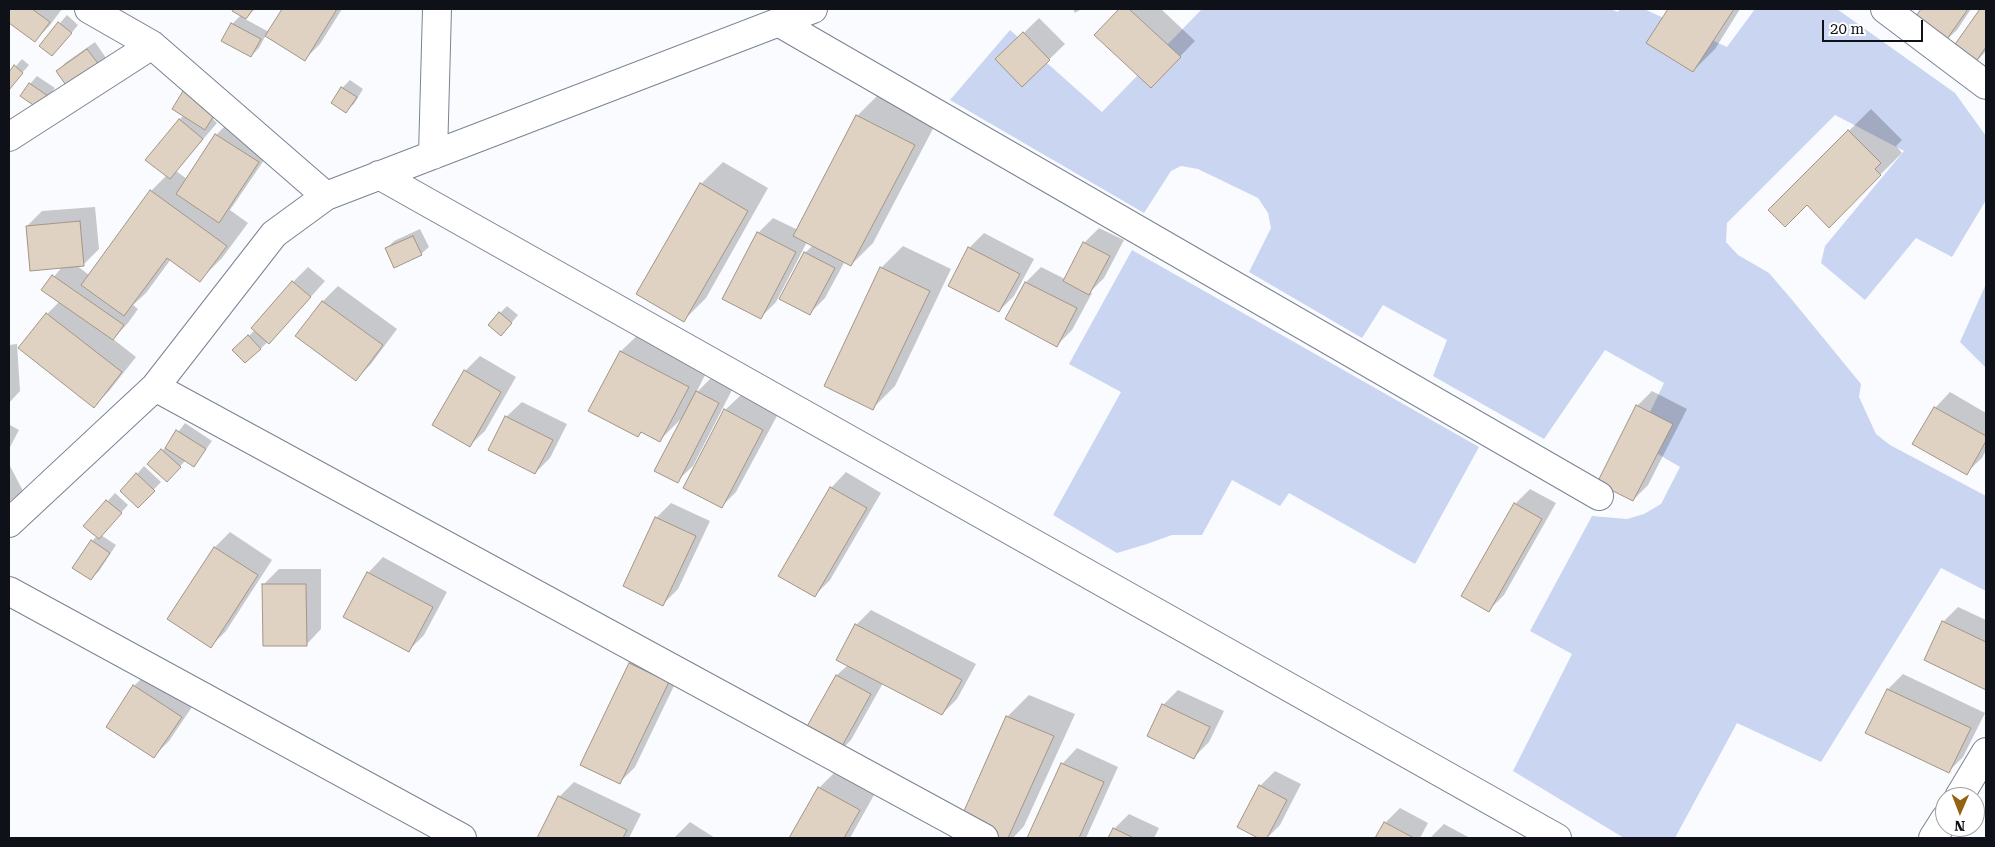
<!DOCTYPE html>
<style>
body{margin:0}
#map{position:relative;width:1995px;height:847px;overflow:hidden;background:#f9fbff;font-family:"Roboto Serif",serif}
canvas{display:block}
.frame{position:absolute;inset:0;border:10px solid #0e1117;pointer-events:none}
.north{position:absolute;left:1935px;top:787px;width:50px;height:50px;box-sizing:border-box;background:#fff;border:1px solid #9fa0a2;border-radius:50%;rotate:181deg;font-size:14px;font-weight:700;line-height:20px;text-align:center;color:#0e1117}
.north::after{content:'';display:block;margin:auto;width:18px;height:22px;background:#936212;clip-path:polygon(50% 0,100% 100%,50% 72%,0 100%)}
.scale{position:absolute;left:1822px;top:20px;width:101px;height:22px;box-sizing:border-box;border:2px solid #0e1117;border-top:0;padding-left:6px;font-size:15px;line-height:18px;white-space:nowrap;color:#0e1117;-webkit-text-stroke:4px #fff;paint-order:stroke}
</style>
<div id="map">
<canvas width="1995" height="847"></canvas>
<div class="frame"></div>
<div class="north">N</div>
<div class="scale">20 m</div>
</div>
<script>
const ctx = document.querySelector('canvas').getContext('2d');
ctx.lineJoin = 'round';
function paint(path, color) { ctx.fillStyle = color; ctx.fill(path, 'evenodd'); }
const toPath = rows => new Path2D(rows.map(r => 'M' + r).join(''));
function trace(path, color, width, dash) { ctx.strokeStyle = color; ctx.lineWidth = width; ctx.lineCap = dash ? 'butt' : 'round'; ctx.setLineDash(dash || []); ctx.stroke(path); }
paint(toPath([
 [1202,9,1610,9,1618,12,1620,9,1644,9,1727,47,1755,9,1837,9,1955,93,1986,136,1986,200,1952,257,1916,238,1865,300,1821,263,1825,246,1904,151,1835,115,1727,223,1726,242,1738,255,1769,273,1793,301,1861,384,1859,397,1876,434,1890,445,1986,496,1986,591,1941,568,1821,762,1737,723,1675,838,1624,838,1513,771,1572,654,1530,631,1592,516,1627,519,1644,514,1661,504,1680,467,1636,441,1664,383,1605,350,1544,439,1433,376,1447,340,1383,305,1362,338,1249,272,1271,228,1268,213,1258,198,1198,169,1181,166,1171,171,1144,213,950,100,1010,30,1102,112],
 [1132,250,1479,447,1415,564,1289,493,1280,506,1232,480,1202,535,1172,535,1147,544,1117,553,1053,515,1121,392,1069,364],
 [1986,284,1986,368,1960,342]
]), '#cad5f1');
paint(toPath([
 [9,9,62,9,50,25,35,41,9,22],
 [235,9,255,9,245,19,269,32,283,9,342,9,320,44,305,59,266,35,259,48,251,56,232,24,241,15,234,10],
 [1073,9,1081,9,1075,13],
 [1120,9,1161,9,1195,41,1166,71,1096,35],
 [1669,9,1740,9,1715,49,1693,71,1648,42],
 [1923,9,1971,9,1957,30,1941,45,1912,25],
 [1981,9,1986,9,1986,51,1968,71,1948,57],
 [67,15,78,25,60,47,41,45],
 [1039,18,1065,44,1022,86,997,59],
 [95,42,106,58,99,65,58,71,65,63],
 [22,59,29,65,9,88,9,74],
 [37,76,55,88,46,100,30,84],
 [350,80,363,89,354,104,346,111,333,102,342,88],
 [192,85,223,104,213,119,217,123,176,171,187,179,216,135,231,120,273,147,230,210,248,223,222,258,200,280,171,259,146,293,133,305,138,309,128,323,113,339,136,357,109,391,94,406,47,314,60,301,43,290,62,267,27,226,42,211,95,207,99,249,84,264,76,265,89,275,151,191,167,175,179,120,184,115,184,92],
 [879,94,936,123,873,243,851,265,845,261,825,298,810,313,805,253,813,245,807,242,776,302,761,317,758,233,773,218,798,230,857,116],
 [1871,109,1902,140,1896,146,1902,153,1829,226,1807,204,1769,210],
 [723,162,768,188,706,298,684,320,701,184],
 [1099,228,1124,240,1104,278,1090,292,1092,293,1072,330,1057,345,1007,319,1026,282,1041,267,1065,279,1084,243],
 [420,229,429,247,421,254,386,249,394,241],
 [984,233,1034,259,1014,296,999,311,969,248],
 [903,246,951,269,895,386,873,408,881,268],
 [308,267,325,281,284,327,246,362,234,350,255,330,293,282],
 [338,286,397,329,371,364,356,379,297,336,323,301],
 [507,306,518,315,508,327,500,313],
 [643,330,710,365,696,393,712,377,733,388,693,466,677,481,683,417,660,440,643,431,638,436,590,411,621,351],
 [17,344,20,391,9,403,9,345],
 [480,356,516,377,485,431,469,446,465,371],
 [1652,391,1687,409,1648,485,1633,500,1637,406],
 [1950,392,1986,413,1986,450,1982,458,1966,473,1935,408],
 [741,395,778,414,736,492,721,507,725,410],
 [522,402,567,424,550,458,535,473,506,417],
 [185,423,212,441,194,466,186,460,167,480,148,464,170,443],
 [10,425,19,430,9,449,9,426],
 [9,464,23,491,9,502],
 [144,466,161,482,138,506,137,474],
 [846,472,881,493,830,580,815,595,780,575,831,488],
 [1530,489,1556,503,1504,595,1489,610,1515,504],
 [115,493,128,505,101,535,116,545,99,571,91,579,92,541,97,536,85,526],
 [671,503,710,521,678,589,663,604,656,518],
 [230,532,272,560,226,631,211,646,169,618,215,547],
 [383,557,447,592,424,635,409,650,345,616,368,573],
 [279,569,321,569,321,629,306,645,264,584],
 [1958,607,1986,620,1986,688,1925,659,1943,622],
 [871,610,976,664,957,699,942,714,883,683,851,740,835,756,802,737,837,675,848,665,856,625],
 [645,648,683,667,635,767,620,782,582,764,630,663],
 [149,671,196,701,169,741,154,756,134,686],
 [1903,674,1985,713,1963,757,1948,772,1867,733,1888,689],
 [1178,690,1224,711,1209,742,1194,757,1163,705],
 [1029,695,1075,714,1024,826,1013,838,980,838,957,828,1007,717],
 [1077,748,1118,767,1086,838,1029,838,1062,764],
 [1275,771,1301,784,1280,825,1267,838,1261,838,1239,826,1260,786],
 [834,773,874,795,850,838,790,838,819,788],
 [574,782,641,814,629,838,538,838,559,797],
 [1400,808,1428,823,1420,838,1377,838,1385,823],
 [1129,814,1159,828,1154,838,1110,838,1114,829],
 [690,822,715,838,674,838],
 [1444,824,1470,838,1430,838]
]), '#0003');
const building = toPath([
 [9,9,32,9,50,22,35,42,9,23,9,9],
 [233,9,253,9,246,19,232,11,233,9],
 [282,9,337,9,305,61,265,36,282,9],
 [1119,9,1129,9,1181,57,1151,88,1094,35,1119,9],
 [1668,9,1734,9,1693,72,1646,43,1668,9],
 [1921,9,1968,9,1942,46,1910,25,1921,9],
 [1980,9,1986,9,1986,47,1968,73,1946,57,1980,9],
 [58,22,72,33,52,56,39,46,58,22],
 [231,23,261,39,251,57,221,41,231,23],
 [1023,32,1050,60,1022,87,995,59,1023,32],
 [87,49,100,66,68,88,56,71,87,49],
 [14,65,23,73,9,90,9,72,14,65],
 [29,83,48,96,39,109,20,96,29,83],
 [341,87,357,97,346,113,331,103,341,87],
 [183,91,216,112,205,130,172,109,183,91],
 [856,115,915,145,851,266,793,236,856,115],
 [179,119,203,139,170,179,145,160,179,119],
 [1848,130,1881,163,1875,169,1881,175,1829,228,1807,205,1785,227,1768,210,1848,130],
 [215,134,259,162,219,223,176,194,215,134],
 [700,183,748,211,684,322,636,294,700,183],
 [150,190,227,246,200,282,167,258,124,316,81,285,150,190],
 [80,221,84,266,30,271,26,226,80,221],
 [757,232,796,252,761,319,722,299,757,232],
 [413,236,422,255,394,268,385,248,413,236],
 [1083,242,1110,256,1089,295,1063,281,1083,242],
 [968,247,1020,274,999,312,948,286,968,247],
 [804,252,835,268,810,315,779,299,804,252],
 [880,267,930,291,873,410,824,386,880,267],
 [52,275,124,325,113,340,41,290,52,275],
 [292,281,311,297,269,344,251,328,292,281],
 [1025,282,1077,308,1057,347,1005,319,1025,282],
 [322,301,383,345,356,381,295,336,322,301],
 [499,312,512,323,501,336,488,325,499,312],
 [46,313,122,372,94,408,18,348,46,313],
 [248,335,261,349,245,363,232,350,248,335],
 [620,351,689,387,660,442,641,432,638,437,588,411,620,351],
 [464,370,501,392,470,447,432,425,464,370],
 [696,391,719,403,678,483,654,471,696,391],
 [1636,405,1673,424,1633,501,1597,483,1636,405],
 [1934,407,1986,436,1986,441,1967,475,1912,444,1934,407],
 [724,409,763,430,722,508,683,488,724,409],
 [505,416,553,440,535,474,488,450,505,416],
 [176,430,206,449,194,467,165,448,176,430],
 [161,449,181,467,167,482,147,464,161,449],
 [136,473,155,491,138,508,120,491,136,473],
 [830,487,867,508,815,597,778,576,830,487],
 [106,500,122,513,99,539,83,526,106,500],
 [1514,503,1542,519,1489,612,1461,596,1514,503],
 [655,517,696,536,663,606,623,586,655,517],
 [91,540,110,553,91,580,72,568,91,540],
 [214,547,258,575,211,648,167,619,214,547],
 [367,572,433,607,409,652,343,617,367,572],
 [262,584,306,584,307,646,263,646,262,584],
 [1942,621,1986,642,1986,690,1924,660,1942,621],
 [855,624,962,680,942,715,836,660,855,624],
 [629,663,669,682,620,784,580,765,629,663],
 [836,675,871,694,836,757,801,737,836,675],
 [133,685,182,717,154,758,106,727,133,685],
 [1887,689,1971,728,1949,773,1865,733,1887,689],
 [1162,704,1210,727,1194,759,1147,736,1162,704],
 [1006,716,1054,736,1008,838,977,838,956,829,1006,716],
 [1061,763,1104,782,1079,838,1027,838,1061,763],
 [1259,785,1287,800,1267,838,1258,838,1237,827,1259,785],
 [818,787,860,810,844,838,789,838,818,787],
 [558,796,627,830,623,838,537,838,558,796],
 [1384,822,1414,838,1375,838,1384,822],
 [1113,828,1134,838,1108,838,1113,828]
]);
paint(building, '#dfd2c2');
trace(building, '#a29586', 1);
const minor = toPath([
 [89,9,152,45,326,196],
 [1885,9,1986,85],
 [778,22,1599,496],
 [9,137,152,45],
 [433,155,437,9],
 [379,175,1557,838],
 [155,387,984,838],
 [9,523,155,387,274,234,326,196,813,9],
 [9,591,462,838],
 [1959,797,1986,752],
 [1933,838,1945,819]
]);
trace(minor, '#7b8292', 30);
trace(minor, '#fff', 28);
</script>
